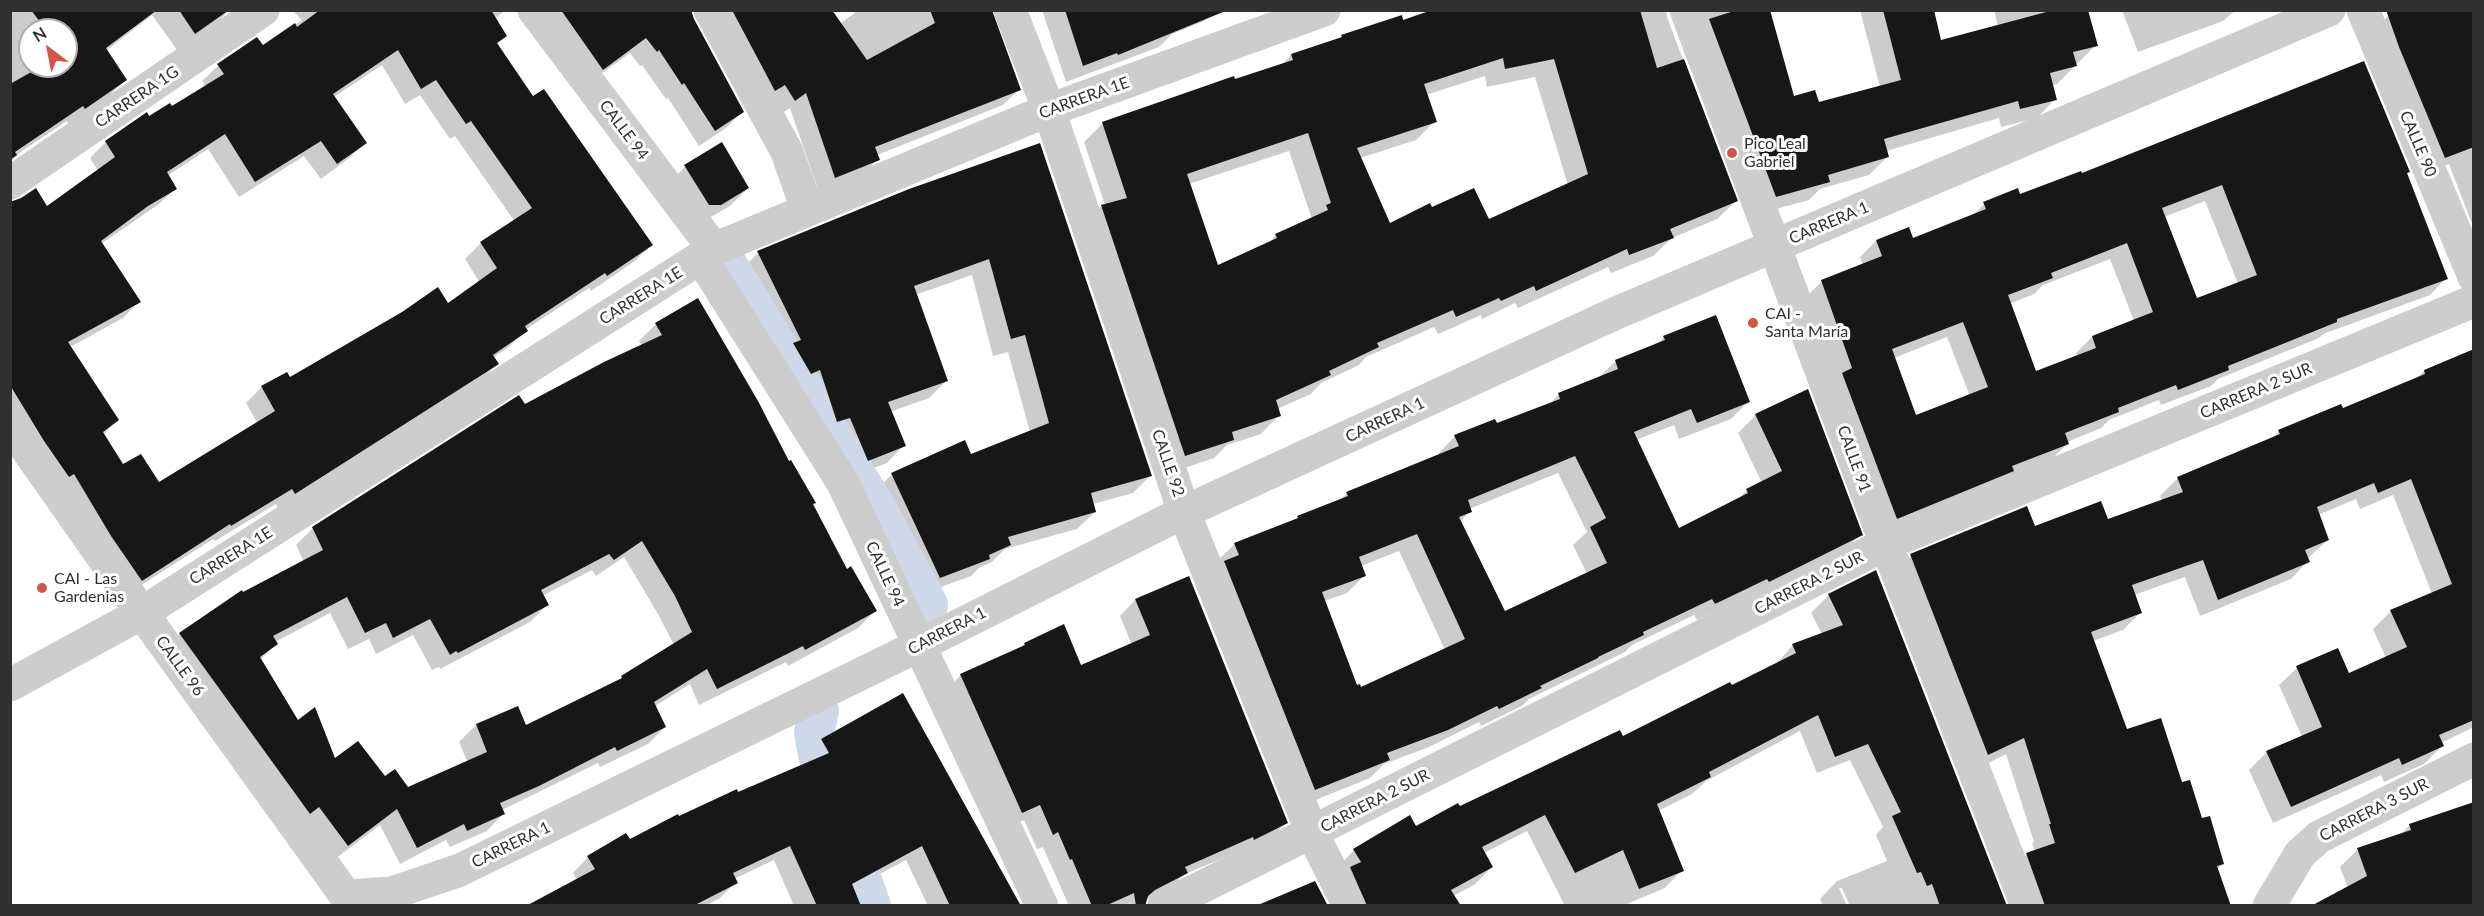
<!DOCTYPE html>
<meta charset="utf-8">
<style>
body{margin:0}
#map{position:relative;width:2484px;height:916px;overflow:hidden;background:#fff;font-family:Lato,sans-serif}
canvas{display:block}
.frame{position:absolute;inset:0;border:12px solid #303030;pointer-events:none}
.north{position:absolute;left:18px;top:18px;width:60px;height:60px;box-sizing:border-box;background:#fff;border:2px solid #acacac;border-radius:50%;rotate:328deg;font-size:16px;font-weight:700;line-height:24px;text-align:center;color:#303030}
.north::after{content:'';display:block;margin:auto;width:21px;height:27px;background:#d45544;clip-path:polygon(50% 0,100% 100%,50% 72%,0 100%)}
</style>
<div id="map">
<canvas width="2484" height="916"></canvas>
<div class="frame"></div>
<div class="north">N</div>
</div>
<script>
const ctx = document.querySelector('canvas').getContext('2d');
ctx.lineJoin = 'round';
function paint(path, color) { ctx.fillStyle = color; ctx.fill(path, 'evenodd'); }
const toPath = rows => new Path2D(rows.map(r => 'M' + r).join(''));
function trace(path, color, width, dash) { ctx.strokeStyle = color; ctx.lineWidth = width; ctx.lineCap = dash ? 'butt' : 'round'; ctx.setLineDash(dash || []); ctx.stroke(path); }
function write(font, color, halo, rows, align = 'center') {
  ctx.font = font + ' Lato,sans-serif'; ctx.lineWidth = 6; ctx.setLineDash([]); ctx.textBaseline = 'middle'; ctx.strokeStyle = halo; ctx.fillStyle = color; for (const [text, x, y, turn = 0] of rows) {
    ctx.save(); ctx.translate(x, y); ctx.rotate((+turn || 0) * Math.PI / 180); ctx.textAlign = isNaN(turn) ? turn : align; if (halo) ctx.strokeText(text, 0, 0); ctx.fillText(text, 0, 0); ctx.restore();
  }
}
paint(toPath([
 [10,10,229,10,216,24,177,50,152,15,106,51,125,80,109,96,68,124,67,121,22,151,10,162],
 [30,30,66,30,66,66,30,66],
 [292,10,506,10,494,19,505,36,496,45,533,98,651,245,635,261,591,291,589,288,525,330,510,346,493,358,497,364,481,380,278,508,276,504,215,541,213,539,126,595,10,426,10,203,46,209,98,171,90,158,106,142,146,114,149,118,206,87,202,81,218,66,257,39,263,47,302,20],
 [382,65,405,104,420,95,450,139,455,136,515,222,481,243,465,259,480,283,448,305,290,379,262,387,246,403,258,424,158,484,123,466,103,435,117,420,70,347,123,318,139,302,101,244,159,204,175,189,167,176,208,149,239,197,304,156,321,179,349,158,365,143,334,97],
 [536,10,690,10,692,19,742,112,726,128,699,146,668,98,666,99,642,65,640,66,630,53,587,84],
 [705,10,809,10,823,36,859,10,989,10,1019,89,1003,105,877,155,878,159,862,175,819,193,790,108,779,115],
 [1042,10,1215,10,1204,21,1172,34,1159,47,1066,82],
 [1437,10,1666,10,1667,17,1736,201,1717,219,1672,238,1653,256,1611,273,1608,267,1518,308,1515,303,1482,319,1481,315,1438,334,1434,327,1366,357,1359,365,1321,383,1311,394,1277,409,1279,415,1261,434,1227,445,1214,458,1167,474,1083,225,1102,206,1105,205,1084,142,1103,123,1281,66,1291,55],
 [1485,76,1487,87,1535,77,1568,185,1488,221,1431,209,1389,225,1360,158,1416,140,1435,121,1426,95],
 [1289,151,1312,219,1276,235,1267,245,1217,267,1189,184],
 [1672,10,1770,10,1793,98,1818,104,1880,87,1860,10,1932,10,1940,42,1998,27,1994,10,2087,10,2096,45,2057,84,2052,85,2055,99,2037,118,2001,127,1999,118,1886,151,1887,157,1869,175,1820,189,1809,200,1758,214],
 [2122,10,2238,10,2232,13,2223,21,2138,52],
 [2389,15,2474,54,2474,229,2449,164,2431,171,2375,29],
 [1039,145,1150,476,1133,493,1093,504,1095,512,1077,529,1005,549,992,562,979,568,971,576,922,594,875,492,892,474,970,456,1030,432,1008,352,993,356,972,275,915,295,946,381,929,398,890,412,904,445,887,463,850,477,833,434,819,438,803,386,794,390,776,362,783,355,741,270,758,253],
 [685,167,748,188,730,206,702,222,668,184],
 [2408,172,2406,174,2446,278,2430,295,2323,334,2319,338,2218,379,2211,386,2161,405,2159,400,2109,420,2101,428,2067,442,2067,444,2051,460,1880,535,1805,298,1821,282,1863,265,1860,257,1876,241,1912,240,1972,216,1984,204,2019,196,2081,175],
 [2205,201,2238,284,2197,300,2164,217],
 [2110,259,2134,321,2092,337,2076,353,2077,356,2035,373,2009,304,2034,294,2043,285],
 [1947,337,1970,396,1915,417,1894,358],
 [656,324,812,505,846,571,875,611,858,628,788,666,786,662,699,705,690,684,655,706,665,727,648,744,600,767,598,763,502,810,504,813,487,831,450,847,446,840,400,864,380,825,331,862,163,651,180,634,243,594,304,562,296,545,313,528,519,397,525,406,642,346,639,341],
 [624,557,658,614,674,645,618,682,525,727,476,725,459,742,468,763,408,789,335,760,298,722,260,660,276,644,275,642,330,613,348,649,369,639,376,654,413,635,432,670,439,667,440,669,530,622,547,605,542,596,592,570,596,576],
 [1664,337,1748,402,1731,419,1679,439,1674,425,1636,440,1678,530,1736,501,1747,490,1762,483,1738,433,1756,415,1861,534,1843,552,1697,620,1694,615,1632,645,1625,652,1529,699,1522,706,1481,726,1479,722,1429,747,1384,764,1370,778,1298,807,1217,561,1235,544,1294,521,1338,502,1347,493,1439,456,1438,454,1455,436,1496,425,1548,406,1559,394,1598,378,1616,361,1656,345],
 [1558,473,1587,532,1573,545,1587,574,1504,613,1460,522,1470,511,1469,509],
 [1399,551,1445,650,1360,689,1356,687,1324,601,1347,593,1365,575,1361,566],
 [2473,351,2474,727,2441,743,2442,746,2424,764,2384,782,2381,775,2273,823,2249,770,2267,752,2302,737,2279,685,2297,668,2348,675,2386,658,2373,629,2391,611,2432,594,2393,495,2360,509,2356,499,2318,515,2328,540,2307,559,2308,561,2291,579,2200,616,2185,577,2134,595,2140,613,2123,630,2093,641,2126,731,2181,784,2201,820,2223,864,2217,869,2230,906,2023,906,2010,872,2027,854,2035,852,2032,843,2034,842,2006,754,1971,772,1893,573,1911,556,2034,528,2107,521,2162,501,2160,496,2178,478,2271,439,2279,431,2342,410,2416,379,2424,371],
 [1875,572,2005,906,1850,906,1842,888,1839,888,1847,906,1823,906,1820,899,1837,881,1887,861,1876,835,1883,827,1850,760,1817,773,1800,731,1706,781,1692,794,1658,811,1682,870,1665,888,1622,906,1565,906,1527,831,1484,853,1492,867,1474,885,1453,896,1459,906,1343,906,1337,868,1354,850,1415,828,1623,738,1776,664,1793,645,1822,634,1811,613,1829,595],
 [1135,600,1286,823,1270,838,1183,875,1170,889,1132,906,1130,903,1124,906,1069,906,1043,847,1037,849,1024,820,1006,827,945,691,961,675,1019,649,1024,644,1063,626,1081,667,1132,645,1120,616],
 [822,740,1013,906,928,906,906,860,852,889,853,906,794,906,774,860,734,879,736,882,720,898,705,906,531,906,577,880,573,873,588,857,810,763,806,756],
 [2410,825,2474,906,2348,888,2340,867,2358,849,2400,835]
]), '#0003');
trace(toPath([
 [725,261,875,506,928,605],
 [819,711,814,732,818,755,871,906]
]), '#cdd9e9', 40);
paint(toPath([
 [31,10,157,10,106,48,127,80,85,109,83,106,15,152,17,155,10,160,10,84,42,66,66,66,66,30,46,30],
 [179,10,229,10,195,34],
 [320,10,491,10,507,36,497,43,533,96,544,89,653,245,607,276,605,273,525,326,528,331,493,355,499,364,295,494,292,489,231,526,230,524,142,581,111,536,74,474,69,477,44,441,10,385,10,202,21,198,36,188,47,206,115,157,105,141,147,112,149,116,170,103,172,106,224,74,217,64,257,37,263,45,295,23,297,27],
 [398,50,421,89,436,80,466,124,471,121,532,208,480,242,497,268,448,303,438,287,402,312,290,377,287,372,261,386,275,411,159,482,141,454,123,464,103,432,119,420,68,342,141,302,101,241,148,206,177,189,167,172,225,134,255,182,321,141,337,164,367,143,333,94],
 [561,10,691,10,694,19,744,112,715,131,684,83,682,85,659,50,657,52,646,38,603,70],
 [732,10,832,10,867,60,935,23,930,10,992,10,1021,90,875,147,880,160,835,178,806,93,795,101,785,85,775,91],
 [1065,10,1223,10,1223,12,1118,55,1117,53,1083,66],
 [1432,10,1640,10,1657,68,1684,59,1738,201,1670,229,1674,238,1629,255,1627,249,1536,291,1534,286,1501,301,1499,298,1456,317,1453,310,1377,343,1379,347,1329,371,1331,375,1276,400,1281,416,1232,432,1234,440,1185,456,1101,205,1127,198,1102,122,1234,76,1235,79,1293,60,1291,54,1342,37,1341,35,1402,15,1403,20],
 [1503,58,1505,69,1554,59,1588,174,1489,219,1474,188,1432,207,1430,203,1390,223,1357,148,1437,122,1424,84],
 [1308,133,1331,203,1326,205,1328,210,1275,234,1277,238,1218,265,1187,174],
 [1737,10,1770,10,1794,96,1815,90,1819,102,1901,80,1883,10,1934,10,1941,40,2054,10,2088,10,2098,46,2073,52,2077,66,2050,73,2057,100,2020,109,2018,101,1884,139,1889,157,1828,175,1830,182,1776,197,1709,19],
 [2386,10,2474,10,2474,147,2445,158,2399,47],
 [2364,61,2410,172,2407,173,2448,279,2337,319,2337,322,2228,366,2229,370,2178,390,2176,385,2118,408,2119,412,2065,433,2069,444,2012,466,2014,471,1897,519,1842,373,1852,368,1821,280,1882,256,1876,240,1909,227,1913,238,1986,209,1983,202,2018,188,2020,194,2081,171,2082,173],
 [2222,185,2257,275,2197,298,2162,208],
 [2127,243,2153,312,2092,336,2096,348,2036,371,2008,295,2053,278,2051,273],
 [1963,322,1988,387,1916,415,1892,349],
 [722,142,749,188,721,205,709,205,684,165],
 [1040,143,1152,476,1091,493,1096,512,1008,537,1011,545,989,555,990,559,940,578,891,473,965,440,971,454,1049,423,1025,335,1011,339,989,259,914,286,948,381,888,402,906,446,868,461,850,418,837,422,820,370,811,374,793,343,801,340,757,251,909,189],
 [698,298,758,401,789,461,791,460,816,503,813,504,847,569,851,566,877,611,805,650,803,646,717,689,707,669,654,702,666,727,617,751,615,747,539,786,500,803,505,814,467,831,464,824,417,848,397,809,348,846,319,807,310,814,179,633,242,590,243,592,323,550,312,527,519,395,525,404,604,362,662,335,655,323],
 [642,541,675,596,692,632,621,676,622,678,526,725,518,706,476,724,487,752,408,787,395,769,385,776,358,741,335,758,315,707,298,720,260,657,278,644,273,636,347,597,365,633,386,623,393,638,430,619,450,655,456,651,458,653,549,605,541,590,609,554,614,560],
 [1716,315,1750,402,1697,423,1691,409,1634,432,1679,528,1748,493,1746,489,1782,471,1755,414,1808,389,1863,535,1769,582,1767,579,1715,604,1712,599,1643,632,1644,635,1598,657,1598,658,1540,686,1542,688,1499,709,1497,706,1448,730,1387,753,1390,760,1315,790,1224,561,1239,555,1234,543,1298,518,1297,516,1348,496,1346,492,1459,446,1454,435,1495,419,1497,423,1560,399,1558,393,1618,369,1615,360,1665,340,1663,336],
 [1575,456,1606,518,1590,527,1607,563,1505,611,1459,517,1472,512,1468,500],
 [1417,534,1465,639,1361,687,1360,684,1357,685,1322,592,1366,576,1359,557],
 [2474,349,2474,720,2439,735,2444,746,2402,765,2399,758,2291,807,2266,751,2322,727,2296,666,2338,648,2349,673,2407,647,2390,610,2452,584,2411,479,2378,493,2374,483,2317,507,2329,540,2305,550,2310,562,2218,600,2203,560,2132,585,2142,613,2091,632,2127,729,2161,718,2182,782,2190,780,2202,818,2210,816,2224,864,2217,866,2231,906,2045,906,2026,853,2055,843,2049,824,2051,824,2024,738,1988,755,1910,554,2027,506,2035,526,2101,501,2108,519,2183,492,2177,477,2280,434,2278,430,2341,404,2343,408,2425,374,2424,370],
 [1876,570,2007,906,1940,906,1932,884,1927,886,1921,872,1917,873,1892,816,1901,812,1868,744,1835,757,1818,715,1709,772,1711,777,1657,804,1684,871,1639,889,1623,850,1575,873,1545,815,1482,847,1493,867,1451,890,1461,906,1367,906,1350,867,1361,862,1353,849,1410,815,1416,826,1458,803,1460,806,1620,730,1623,736,1730,682,1732,685,1796,653,1792,644,1843,625,1828,594],
 [1189,576,1288,823,1254,840,1253,837,1185,867,1188,873,1155,890,1148,896,1145,906,1136,906,1134,893,1105,906,1092,906,1072,859,1070,860,1058,832,1053,835,1040,805,1022,813,960,674,1025,645,1024,643,1064,624,1081,665,1150,635,1135,599],
 [903,693,1021,906,950,906,922,846,852,884,861,906,817,906,790,846,733,873,738,883,693,906,526,906,595,869,587,856,626,833,630,839,678,814,679,816,737,789,738,792,829,753,821,739],
 [2474,802,2474,906,2311,906,2367,876,2357,848,2411,830,2409,824],
 [1315,881,1328,906,1258,906,1258,905]
]), '#171717');
trace(toPath([
 [534,10,714,249],
 [710,10,787,152,807,209],
 [1010,10,1049,110,1184,512,1312,833,1349,906],
 [1686,10,1886,544,2027,906],
 [2363,10,2474,277],
 [10,183,263,10],
 [701,258,843,483,1042,906],
 [10,425,142,613,353,906],
 [10,685,142,613,714,249,1049,110,1324,10],
 [346,896,392,893,460,870,918,646,1184,512,1614,314,2329,10],
 [1164,906,1886,544,2474,301],
 [2269,906,2300,854,2319,837,2474,759]
]), '#cdcdcd', 33);
for (const [x, y, r, color] of [
 [1732,153,6,"#d45544"],
 [1753,323,6,"#d45544"],
 [42,588,6,"#d45544"]
]) { const dot = new Path2D(); dot.arc(x, y, r, 0, 2 * Math.PI); ctx.fillStyle = color; ctx.fill(dot); trace(dot, '#fff', 2); }
write('16px', '#303030', '#fff', [
 ["CARRERA 1G",137,97,-34],
 ["CARRERA 1E",1084,98,-20],
 ["CALLE 94",624,130,53],
 ["CALLE 90",2418,144,67],
 ["CARRERA 1",1829,223,-23],
 ["CARRERA 1E",641,296,-32],
 ["CARRERA 2 SUR",2256,391,-23],
 ["CARRERA 1",1385,420,-25],
 ["CALLE 91",1854,459,70],
 ["CALLE 92",1168,463,71],
 ["CARRERA 1E",231,556,-32],
 ["CALLE 94",885,574,65],
 ["CARRERA 2 SUR",1809,583,-27],
 ["CARRERA 1",947,631,-27],
 ["CALLE 96",180,666,54],
 ["CARRERA 2 SUR",1375,801,-27],
 ["CARRERA 3 SUR",2374,810,-27],
 ["CARRERA 1",511,845,-26]
]);
write('16px', '#303030', '#fff', [
 ["Pico Leal",1744,144],
 ["Gabriel",1744,162],
 ["CAI -",1765,314],
 ["Santa María",1765,332],
 ["CAI - Las",54,579],
 ["Gardenias",54,597]
], 'left');
</script>
